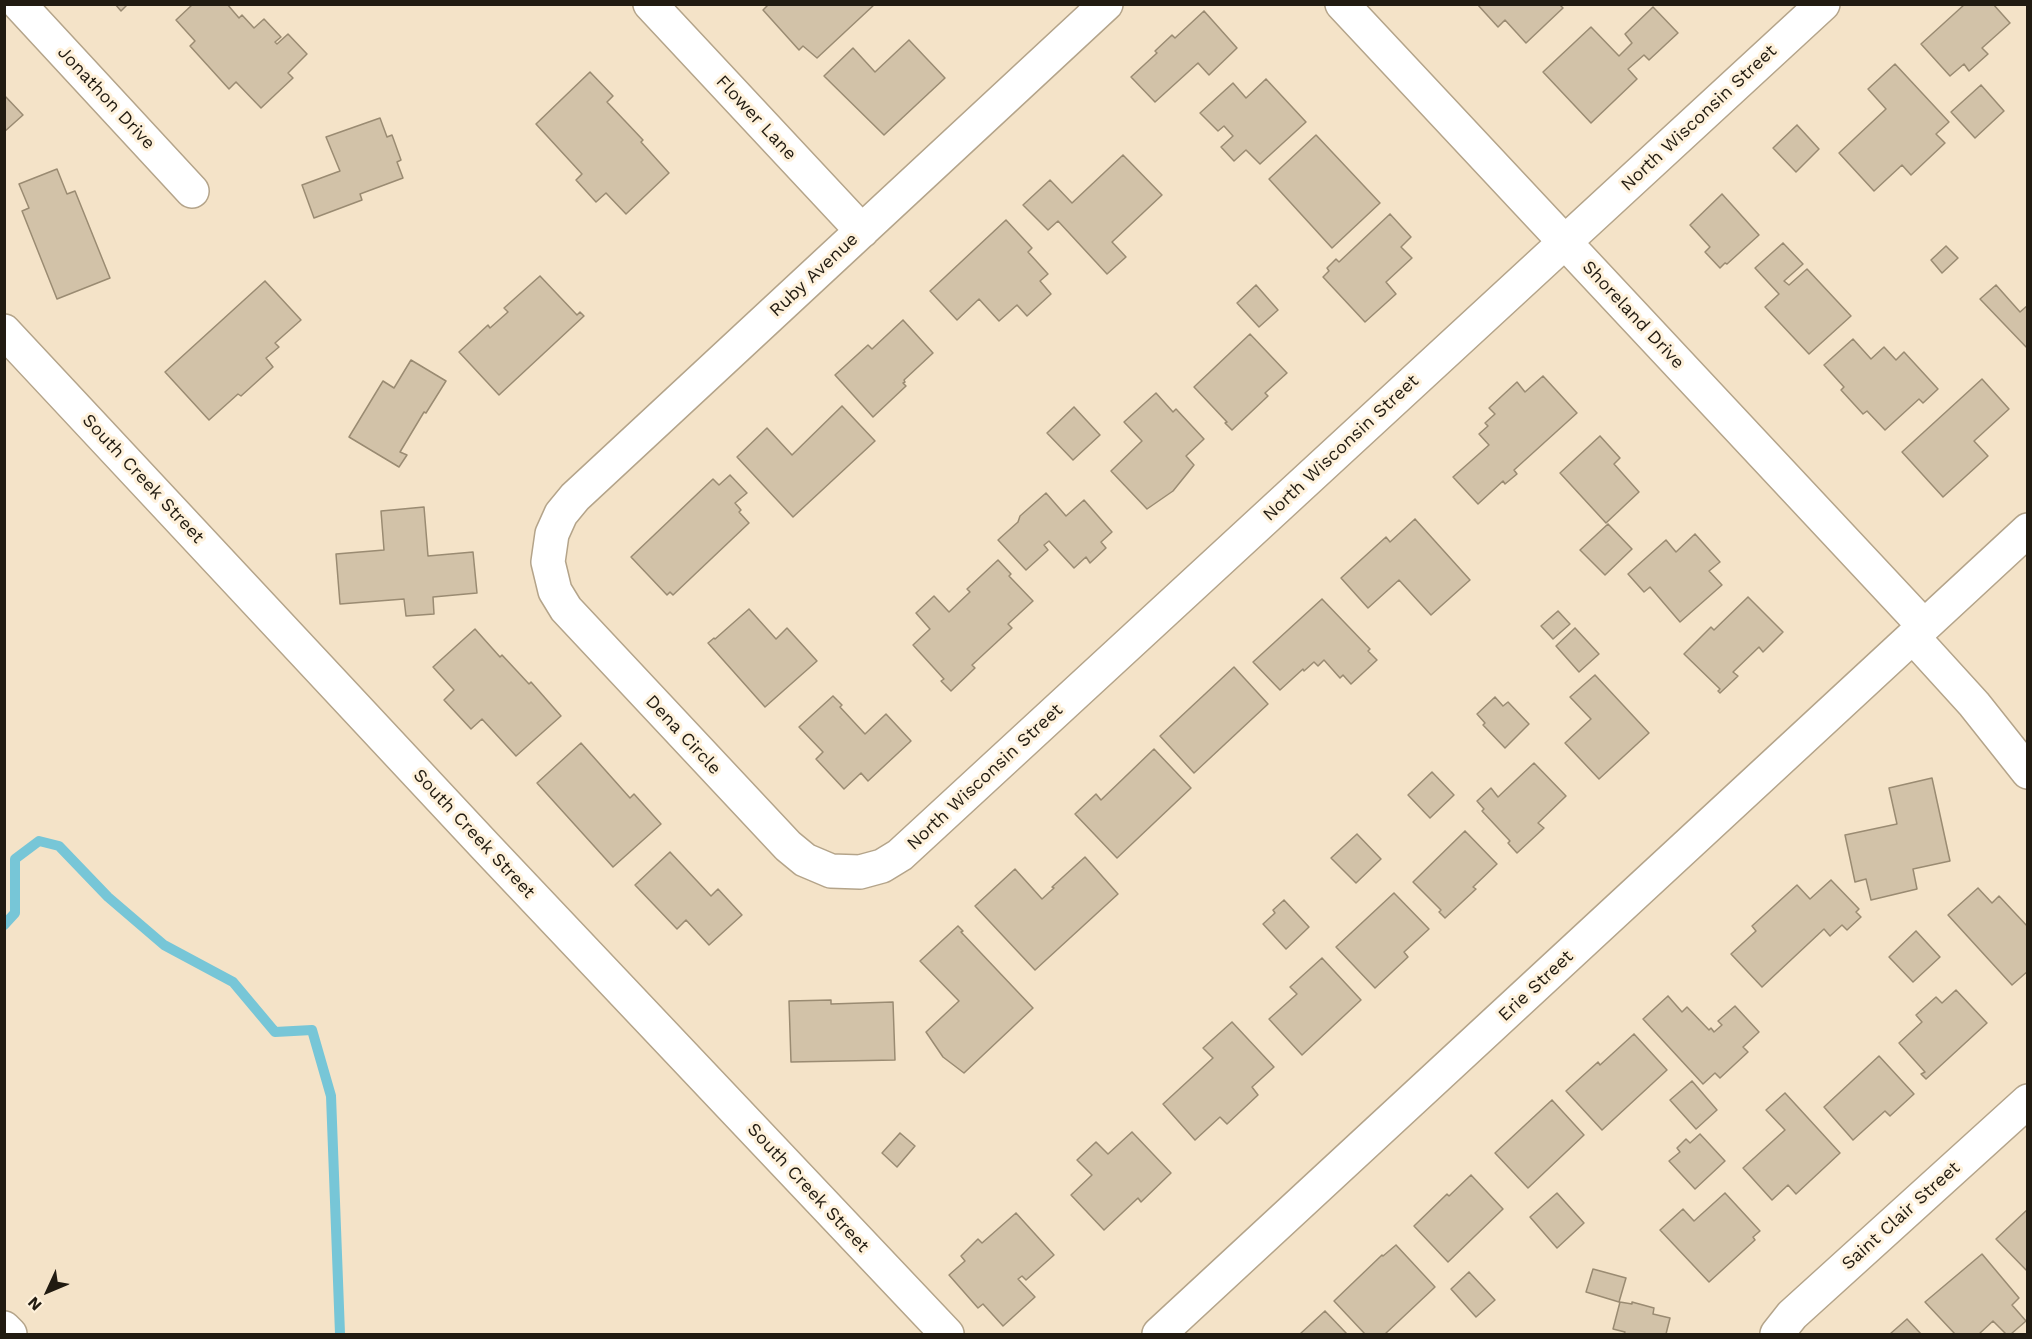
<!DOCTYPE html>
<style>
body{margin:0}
#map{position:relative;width:2032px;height:1339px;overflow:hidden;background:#f4e3c8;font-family:"Work Sans",sans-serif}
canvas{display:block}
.frame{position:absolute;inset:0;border:6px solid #211b11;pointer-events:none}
.north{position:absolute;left:18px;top:1261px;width:60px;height:60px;-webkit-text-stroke:4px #fef1db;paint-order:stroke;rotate:226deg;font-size:16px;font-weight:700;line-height:24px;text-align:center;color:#211b11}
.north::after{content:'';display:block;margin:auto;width:21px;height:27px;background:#211b11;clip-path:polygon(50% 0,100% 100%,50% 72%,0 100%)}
</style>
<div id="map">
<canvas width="2032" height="1339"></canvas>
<div class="frame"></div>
<div class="north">N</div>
</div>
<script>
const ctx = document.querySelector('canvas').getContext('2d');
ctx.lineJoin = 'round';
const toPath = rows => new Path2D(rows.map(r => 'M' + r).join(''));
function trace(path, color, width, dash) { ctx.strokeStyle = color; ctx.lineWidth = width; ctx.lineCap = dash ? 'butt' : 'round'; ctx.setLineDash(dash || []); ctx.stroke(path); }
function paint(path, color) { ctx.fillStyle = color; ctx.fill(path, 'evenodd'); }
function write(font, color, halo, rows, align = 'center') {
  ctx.font = font + ' "Work Sans",sans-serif'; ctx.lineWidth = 6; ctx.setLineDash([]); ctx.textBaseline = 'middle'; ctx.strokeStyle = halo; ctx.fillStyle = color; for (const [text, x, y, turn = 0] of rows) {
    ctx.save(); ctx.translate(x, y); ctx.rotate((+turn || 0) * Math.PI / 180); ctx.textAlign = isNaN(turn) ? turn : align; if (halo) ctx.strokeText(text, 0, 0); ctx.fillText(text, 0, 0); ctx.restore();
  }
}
trace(toPath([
 [4,925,15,913,15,859,39,841,59,846,108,897,164,945,233,982,275,1032,312,1030,331,1096,340,1334]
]), '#77c6d7', 10);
const building = toPath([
 [115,4,128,4,121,11,115,4],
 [193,4,227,4,239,18,242,15,254,28,264,19,281,37,275,42,277,44,288,34,307,54,288,73,293,78,261,108,236,82,229,89,190,46,195,41,176,20,193,4],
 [875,4,817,58,803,46,799,50,763,10,769,4,875,4],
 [1477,4,1559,4,1563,8,1526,43,1505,20,1498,27,1477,4],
 [1965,4,1993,4,2010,23,1982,48,1988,54,1969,71,1964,64,1950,76,1921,44,1965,4],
 [1653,7,1678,33,1649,60,1644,55,1628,69,1637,79,1591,123,1543,72,1591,27,1619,56,1632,43,1625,34,1653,7],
 [1204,11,1237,48,1209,75,1198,63,1155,102,1131,77,1157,53,1155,51,1172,35,1175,38,1204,11],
 [909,40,945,78,884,135,824,76,853,48,875,72,909,40],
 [1895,64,1949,122,1936,134,1945,143,1911,175,1902,165,1874,191,1839,153,1886,109,1868,89,1895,64],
 [590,72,613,96,607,102,643,140,641,142,669,173,626,214,606,193,596,202,576,180,582,174,536,124,590,72],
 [1266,79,1306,122,1260,164,1246,150,1234,161,1221,147,1233,136,1224,126,1218,131,1200,113,1233,83,1246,98,1266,79],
 [1981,85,2004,111,1975,138,1951,112,1981,85],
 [4,95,23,115,4,132,4,95],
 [380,118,387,137,392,135,401,160,397,162,403,178,360,194,362,200,314,218,302,185,340,171,326,137,380,118],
 [1797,125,1819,149,1796,172,1773,148,1797,125],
 [1316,135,1380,203,1332,248,1269,179,1316,135],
 [1123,155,1162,195,1112,242,1126,257,1107,274,1058,221,1048,230,1023,205,1050,180,1072,203,1123,155],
 [57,169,67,194,75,191,110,278,57,299,22,211,29,208,19,184,57,169],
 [1722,194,1759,235,1727,264,1725,263,1720,268,1705,252,1710,247,1690,225,1722,194],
 [1390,214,1411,237,1401,247,1412,258,1386,282,1396,294,1365,322,1323,277,1329,271,1327,268,1336,259,1339,262,1390,214],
 [1006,220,1032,248,1028,252,1048,274,1040,281,1051,294,1027,316,1017,305,999,321,979,299,957,320,930,291,1006,220],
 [1783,243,1803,264,1784,281,1789,285,1807,269,1851,316,1809,354,1765,307,1779,294,1755,268,1783,243],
 [1946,246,1958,258,1942,273,1931,260,1946,246],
 [540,276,577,315,580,312,584,316,499,395,459,352,488,325,490,328,508,312,504,308,540,276],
 [265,281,301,320,275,343,279,347,266,358,273,367,241,396,238,394,209,420,165,372,265,281],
 [1256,285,1278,310,1259,327,1237,303,1256,285],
 [1996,285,2020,312,2028,305,2028,349,1980,299,1996,285],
 [903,320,933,353,904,380,905,382,903,383,906,386,873,417,835,375,868,345,872,349,903,320],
 [1250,334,1287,373,1265,393,1268,396,1232,430,1225,423,1227,422,1194,387,1250,334],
 [1853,339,1871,359,1884,347,1896,360,1904,352,1938,389,1923,403,1919,399,1885,430,1867,411,1863,414,1841,390,1844,387,1824,365,1853,339],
 [411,360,446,381,426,413,424,412,400,452,407,455,399,467,349,437,383,381,394,388,411,360],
 [1543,376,1577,413,1514,470,1517,474,1505,484,1503,481,1478,504,1453,477,1489,445,1479,434,1488,426,1485,423,1495,414,1489,408,1517,382,1525,392,1543,376],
 [1982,379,2009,409,1974,441,1988,456,1943,497,1902,452,1982,379],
 [1156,393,1173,412,1176,409,1204,439,1186,456,1194,465,1173,491,1147,509,1111,471,1142,441,1124,422,1156,393],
 [842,406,875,441,793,517,737,457,767,428,792,455,842,406],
 [1074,407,1100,435,1073,460,1047,433,1074,407],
 [1600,436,1620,458,1614,464,1639,492,1606,523,1560,473,1600,436],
 [730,475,747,493,735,503,741,510,739,512,749,523,673,595,670,592,667,595,631,557,713,479,719,485,730,475],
 [1046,493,1066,516,1084,500,1112,532,1101,542,1106,548,1090,563,1086,557,1074,568,1049,541,1044,545,1048,550,1026,570,998,540,1018,522,1020,516,1046,493],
 [424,507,428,556,473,552,477,593,433,597,434,614,406,616,404,599,340,604,336,554,384,550,381,511,424,507],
 [1415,519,1470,580,1431,615,1399,580,1368,608,1341,578,1386,537,1390,542,1415,519],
 [1608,524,1632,549,1605,575,1580,550,1608,524],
 [1695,534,1720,562,1709,571,1722,585,1680,622,1650,587,1644,592,1628,574,1666,540,1676,552,1695,534],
 [998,560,1011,574,1009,576,1033,601,1008,624,1012,628,972,665,975,668,951,691,941,681,944,679,913,645,930,629,916,613,934,596,949,612,970,592,967,589,998,560],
 [1748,597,1783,632,1763,652,1759,647,1733,672,1738,676,1720,693,1718,691,1720,689,1684,654,1711,627,1714,630,1748,597],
 [1322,599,1370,649,1368,651,1377,660,1351,684,1343,675,1340,678,1324,660,1318,666,1314,662,1304,671,1303,669,1280,690,1253,662,1322,599],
 [749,609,776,639,787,628,817,661,765,707,708,643,714,638,715,639,749,609],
 [1558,611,1570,624,1553,639,1541,626,1558,611],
 [1575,628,1599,654,1579,672,1556,646,1575,628],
 [475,629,500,657,502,655,529,684,531,682,561,716,516,756,482,719,471,729,444,700,454,690,433,667,475,629],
 [1234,667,1268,704,1194,773,1160,736,1234,667],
 [1595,675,1649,733,1599,779,1565,743,1591,719,1570,697,1595,675],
 [833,696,842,705,840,707,865,734,886,714,911,741,868,781,861,773,844,789,816,759,823,752,799,727,833,696],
 [1495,697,1503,706,1508,702,1529,724,1505,748,1483,725,1485,723,1477,714,1495,697],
 [581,743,630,798,634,794,661,824,613,867,537,783,581,743],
 [1154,749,1191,788,1117,858,1075,814,1096,794,1101,800,1154,749],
 [1534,763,1566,796,1538,823,1544,828,1517,853,1508,843,1510,841,1482,811,1484,809,1477,801,1491,788,1498,797,1534,763],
 [1432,772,1454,795,1430,818,1408,795,1432,772],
 [1932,778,1950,861,1913,869,1917,889,1871,900,1866,879,1855,882,1845,835,1897,824,1889,788,1932,778],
 [1465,831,1497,864,1473,887,1476,889,1445,918,1439,912,1441,910,1413,882,1465,831],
 [1357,834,1381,859,1356,883,1331,858,1357,834],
 [670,852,711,896,718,889,742,915,709,945,686,920,677,929,635,885,670,852],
 [1085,857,1118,894,1035,970,975,906,1015,869,1042,899,1054,888,1052,887,1085,857],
 [1831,880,1859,909,1856,912,1861,917,1847,930,1842,925,1830,936,1824,929,1762,987,1731,954,1756,931,1752,926,1797,885,1810,899,1831,880],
 [1978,888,1992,903,1999,896,2028,927,2028,971,2012,985,1948,915,1978,888],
 [1394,893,1429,929,1404,952,1408,957,1375,988,1336,947,1394,893],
 [1284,900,1309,927,1286,949,1263,924,1275,913,1273,910,1284,900],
 [958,926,963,931,961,932,1033,1008,964,1073,943,1057,926,1032,959,1001,920,961,958,926],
 [1916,931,1940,957,1913,982,1889,957,1916,931],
 [1322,958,1361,1000,1302,1055,1269,1019,1297,994,1290,987,1322,958],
 [1956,990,1987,1023,1926,1079,1921,1074,1925,1072,1899,1043,1922,1022,1916,1015,1936,997,1942,1003,1956,990],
 [1668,996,1682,1012,1687,1007,1709,1030,1711,1028,1714,1032,1722,1025,1718,1021,1735,1006,1759,1032,1743,1047,1748,1052,1720,1078,1715,1073,1703,1084,1643,1019,1668,996],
 [831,1000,831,1004,893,1002,895,1060,791,1062,789,1001,831,1000],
 [1232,1022,1274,1067,1252,1087,1258,1095,1227,1124,1220,1117,1195,1140,1163,1104,1213,1058,1203,1048,1232,1022],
 [1634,1034,1667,1070,1602,1130,1566,1091,1598,1062,1600,1065,1634,1034],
 [1879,1056,1914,1094,1890,1116,1885,1111,1853,1140,1824,1107,1879,1056],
 [1692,1081,1717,1110,1696,1129,1670,1100,1692,1081],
 [1785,1093,1840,1153,1796,1194,1788,1185,1772,1200,1743,1168,1785,1130,1766,1110,1785,1093],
 [1552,1100,1584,1135,1528,1188,1495,1153,1552,1100],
 [1132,1132,1171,1173,1141,1202,1138,1198,1104,1230,1071,1195,1092,1175,1077,1160,1096,1142,1108,1154,1132,1132],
 [900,1133,915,1146,897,1167,882,1153,900,1133],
 [1700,1134,1725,1161,1695,1189,1669,1161,1680,1152,1677,1148,1686,1139,1690,1143,1700,1134],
 [1471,1175,1503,1209,1448,1262,1414,1226,1447,1194,1449,1196,1471,1175],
 [1557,1193,1584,1223,1557,1248,1530,1217,1557,1193],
 [1725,1193,1760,1231,1753,1237,1755,1240,1709,1282,1660,1230,1683,1209,1694,1221,1725,1193],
 [2028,1209,2028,1272,1996,1239,2028,1209],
 [1016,1213,1054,1255,1026,1280,1022,1276,1018,1279,1035,1297,1003,1326,983,1304,978,1308,949,1275,965,1261,961,1256,978,1239,982,1243,1016,1213],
 [1396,1245,1435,1287,1385,1334,1365,1334,1334,1301,1382,1255,1383,1256,1396,1245],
 [1982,1254,2019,1298,2012,1305,2026,1321,2011,1334,2006,1334,1993,1321,1979,1334,1955,1334,1925,1302,1982,1254],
 [1593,1269,1626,1278,1619,1302,1586,1292,1593,1269],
 [1469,1272,1495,1300,1476,1317,1451,1289,1469,1272],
 [1620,1302,1632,1304,1632,1302,1654,1308,1653,1314,1670,1318,1666,1334,1624,1334,1625,1332,1613,1329,1620,1302],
 [1325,1311,1347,1334,1300,1334,1325,1311],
 [1907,1319,1921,1334,1890,1334,1907,1319]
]);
paint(building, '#d2c2a8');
trace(building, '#9a8b72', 1.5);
const minor = toPath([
 [19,4,192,191],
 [650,4,862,231],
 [1106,4,575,497,561,514,552,534,548,562,555,591,566,609,788,846,805,860,831,871,860,872,882,866,900,855,1823,4],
 [1342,4,1924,626],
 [4,331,486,847,947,1334],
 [1913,637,1974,704,2028,772],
 [4,1328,10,1334],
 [1159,1334,2028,530],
 [1777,1334,1792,1315,2028,1101]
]);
trace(minor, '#b4a48a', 36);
trace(minor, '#fff', 33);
write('18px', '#211b11', '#fef1db', [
 ["Jonathon Drive",106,98,47],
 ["Flower Lane",756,118,47],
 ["North Wisconsin Street",1699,118,-43],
 ["Ruby Avenue",814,275,-43],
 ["Shoreland Drive",1633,315,47],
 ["North Wisconsin Street",1341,448,-43],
 ["South Creek Street",143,479,47],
 ["Dena Circle",683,735,47],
 ["North Wisconsin Street",985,777,-43],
 ["South Creek Street",474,834,47],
 ["Erie Street",1536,986,-43],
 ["South Creek Street",808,1188,47],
 ["Saint Clair Street",1901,1216,-42]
]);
</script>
